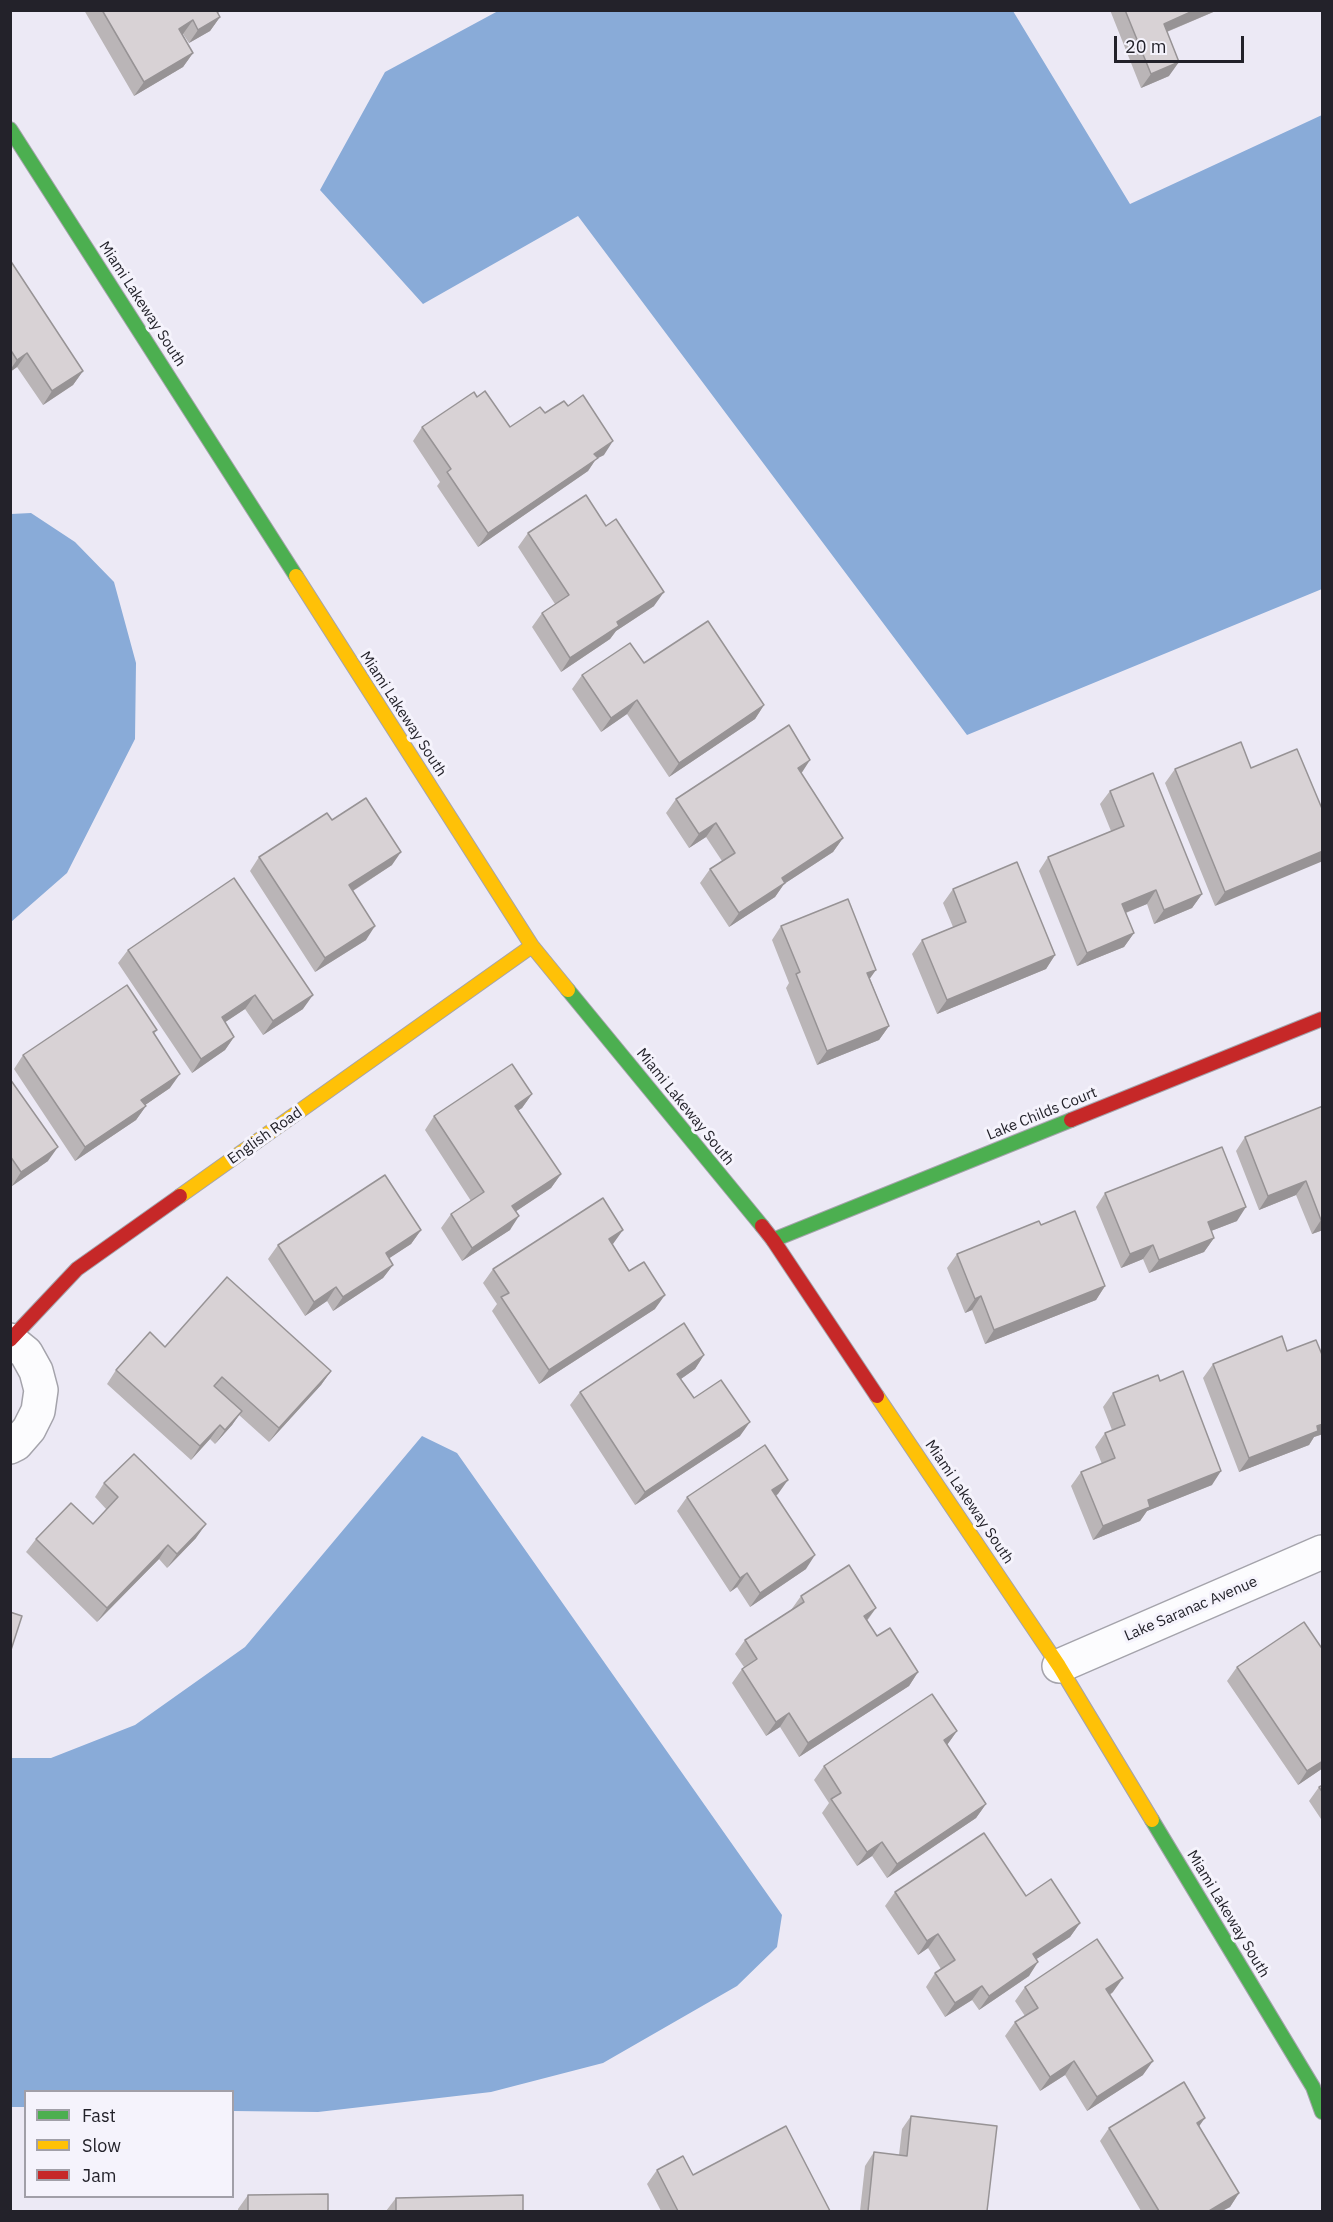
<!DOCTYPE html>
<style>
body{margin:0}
#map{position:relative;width:1333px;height:2222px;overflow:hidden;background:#ece9f5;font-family:"IBM Plex Sans",sans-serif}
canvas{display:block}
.frame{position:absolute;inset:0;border:12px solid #23222a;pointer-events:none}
.legend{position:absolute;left:24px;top:2090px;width:210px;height:108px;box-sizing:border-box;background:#f5f3fc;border:2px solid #a19fa8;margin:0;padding:8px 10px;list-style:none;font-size:18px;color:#23222a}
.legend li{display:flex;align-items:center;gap:12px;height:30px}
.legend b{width:30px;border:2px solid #a19fa8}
.scale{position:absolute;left:1114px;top:36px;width:130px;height:27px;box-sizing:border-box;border:3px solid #23222a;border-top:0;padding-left:8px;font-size:18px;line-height:21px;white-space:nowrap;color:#23222a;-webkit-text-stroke:4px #f5f3fc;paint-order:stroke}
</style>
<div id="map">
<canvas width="1333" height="2222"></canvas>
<div class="frame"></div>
<ul class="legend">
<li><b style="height:8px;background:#4caf50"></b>Fast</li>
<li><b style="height:8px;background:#ffc107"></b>Slow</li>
<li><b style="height:8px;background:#c62828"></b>Jam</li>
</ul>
<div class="scale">20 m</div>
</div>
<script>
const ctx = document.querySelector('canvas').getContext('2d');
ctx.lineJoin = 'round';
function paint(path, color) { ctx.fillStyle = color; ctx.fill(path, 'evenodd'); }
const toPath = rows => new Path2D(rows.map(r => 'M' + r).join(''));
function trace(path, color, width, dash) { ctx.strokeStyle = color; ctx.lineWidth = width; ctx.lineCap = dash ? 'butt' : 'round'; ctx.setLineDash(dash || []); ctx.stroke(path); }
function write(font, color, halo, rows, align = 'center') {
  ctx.font = font + ' "IBM Plex Sans",sans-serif'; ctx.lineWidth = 6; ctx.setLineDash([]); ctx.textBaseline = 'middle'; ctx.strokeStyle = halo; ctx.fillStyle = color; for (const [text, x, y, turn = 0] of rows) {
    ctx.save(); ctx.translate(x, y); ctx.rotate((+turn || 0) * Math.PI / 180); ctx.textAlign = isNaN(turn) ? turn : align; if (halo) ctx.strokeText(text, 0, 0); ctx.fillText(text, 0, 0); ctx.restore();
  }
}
paint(toPath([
 [498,11,1013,11,1130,204,1322,115,1322,589,967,735,578,216,423,304,320,190,385,72],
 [31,513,75,542,114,582,136,663,135,739,67,873,11,922,11,514],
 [422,1436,457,1453,782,1915,777,1947,737,1986,603,2063,491,2092,318,2112,233,2111,232,2092,26,2092,25,2107,11,2107,11,1758,51,1758,135,1725,245,1647]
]), '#89abd8');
const street = toPath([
 [10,1340,26,1353,36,1371,41,1390,38,1411,29,1429,16,1444,10,1447],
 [1059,1666,1322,1552]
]);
const fast = toPath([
 [10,129,296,576],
 [568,990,762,1226],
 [773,1240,1071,1120],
 [1152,1820,1313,2087,1322,2112]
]);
const slow = toPath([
 [296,576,532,946,568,990],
 [180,1196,532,946],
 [877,1396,1059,1666,1152,1820]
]);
const jam = toPath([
 [1071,1120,1322,1019],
 [762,1226,773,1240,877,1396],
 [10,1340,77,1269,180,1196]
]);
trace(street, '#a4a3ab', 36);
trace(fast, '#a4a3ab', 16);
trace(slow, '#a4a3ab', 16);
trace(jam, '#a4a3ab', 16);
trace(street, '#fcfcfe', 33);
trace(fast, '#4caf50', 14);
trace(slow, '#ffc107', 14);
trace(jam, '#c62828', 14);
paint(toPath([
 [84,10,222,10,218,13,220,17,210,31,189,43,183,34,182,35,193,53,183,67,134,96],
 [1110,10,1218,10,1167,32,1169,76,1141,88],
 [10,260,83,371,73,385,43,405,17,367,10,372],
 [477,397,510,427,545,413,604,455,596,459,588,471,478,547,437,486,440,482,413,441,422,427],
 [528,533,654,606,616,631,610,639,561,672,532,627,542,613,555,604,518,547],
 [644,663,764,705,755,719,669,777,627,714,601,732,572,689,582,675],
 [1175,769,1323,811,1215,906,1165,783],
 [801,773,843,838,833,852,784,884,775,897,729,927,700,883,710,869,722,861,706,837,689,848,666,813,676,799],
 [1110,791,1202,894,1192,908,1154,924,1147,904,1126,913,1134,933,1124,947,1077,966,1039,871,1048,857,1111,831,1100,804],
 [332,820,392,865,353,891,366,940,315,972,250,871,259,857],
 [953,889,1055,955,1046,969,937,1014,912,954,922,940,953,927,943,903],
 [781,926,870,979,889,1026,879,1040,817,1065,786,988,789,983,772,940],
 [128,950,303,1009,263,1035,245,1009,225,1022,234,1037,225,1050,192,1073,118,963],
 [157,1030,154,1034,170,1088,145,1105,146,1106,136,1120,75,1161,14,1069,23,1055],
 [10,1079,48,1161,12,1186,10,1185],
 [532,1094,522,1108,518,1111,561,1174,551,1188,516,1211,510,1230,462,1261,441,1228,451,1214,471,1201,425,1130,434,1116],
 [1323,1106,1323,1230,1312,1234,1296,1195,1259,1210,1236,1151,1245,1137],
 [1105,1193,1237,1221,1211,1231,1214,1238,1204,1252,1149,1273,1143,1259,1121,1268,1096,1207],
 [1041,1225,1105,1286,1096,1300,985,1344,972,1310,965,1313,947,1268,957,1254],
 [421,1230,411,1244,389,1258,393,1265,383,1278,333,1311,327,1301,305,1316,268,1259,278,1245],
 [612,1244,655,1309,539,1384,492,1311,497,1304,483,1283,493,1269,613,1244],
 [1287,1351,1323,1357,1323,1434,1314,1437,1309,1445,1239,1472,1203,1378,1213,1364],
 [704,1355,695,1369,681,1379,694,1398,740,1436,635,1505,570,1405,580,1392],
 [116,1370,331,1371,321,1385,269,1442,239,1415,232,1425,215,1444,210,1439,191,1460,107,1384],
 [1160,1381,1212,1485,1147,1511,1140,1521,1093,1540,1071,1486,1081,1472,1102,1464,1095,1447,1105,1433,1112,1430,1103,1407,1113,1393],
 [104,1483,196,1538,167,1568,159,1559,97,1622,26,1552,36,1539,93,1524,107,1510,95,1497],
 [778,1494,776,1495,806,1569,750,1607,737,1587,730,1592,677,1511,687,1497],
 [801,1596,876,1608,867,1621,877,1636,918,1672,909,1686,799,1757,780,1727,766,1736,732,1683,742,1669,744,1667,735,1654,745,1640,791,1610],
 [1323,1650,1323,1768,1298,1785,1227,1681,1237,1667],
 [957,1731,947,1745,986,1804,976,1818,887,1878,872,1856,857,1866,822,1813,829,1803,814,1780,824,1766],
 [1323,1785,1323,1822,1309,1801,1319,1787],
 [895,1892,1026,1896,1080,1923,1070,1937,1036,1959,1029,1976,979,2010,972,2000,945,2017,926,1987,935,1973,941,1969,928,1948,918,1955,885,1906],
 [1025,1987,1113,1992,1110,1995,1143,2075,1087,2111,1065,2075,1040,2091,1005,2036,1015,2022,1025,2016,1015,2001],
 [911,2116,987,2211,860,2211,865,2166,874,2152,899,2155,902,2129],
 [1199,2127,1239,2193,1230,2207,1222,2211,1141,2211,1100,2141,1109,2128],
 [657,2170,693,2175,830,2211,661,2211,647,2184],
 [248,2195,328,2211,238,2211,238,2209],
 [396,2198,523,2211,386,2211]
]), '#bab5b7');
paint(toPath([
 [1195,10,1218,10,1154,37,1164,24],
 [220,17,210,31,189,43,198,30],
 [193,20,183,34,169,43,179,29],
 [193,53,183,67,134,96,144,82],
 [1179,62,1169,76,1141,88,1151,74],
 [27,353,17,367,10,372,10,370,17,360],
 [83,371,73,385,43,405,52,391],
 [613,441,604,455,596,459,588,471,478,547,488,533,594,454],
 [664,592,654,606,616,631,610,639,561,672,570,658,617,622],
 [637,700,627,714,601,732,611,718],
 [764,705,755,719,669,777,679,763],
 [810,760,801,774,798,768],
 [716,823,706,837,689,848,699,834],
 [843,838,833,852,784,884,775,897,729,927,739,913,782,878],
 [1323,851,1323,861,1215,906,1225,892],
 [401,852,392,865,340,899,349,885],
 [1156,890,1147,904,1112,918,1122,904],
 [1202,894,1192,908,1154,924,1164,910],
 [375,926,366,940,315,972,325,958],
 [1134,933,1124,947,1077,966,1087,953],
 [1055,955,1046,969,937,1014,947,1000],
 [876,970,866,984,867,973],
 [255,995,245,1009,212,1031,222,1017],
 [313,995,303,1009,263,1035,273,1021],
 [889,1026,879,1040,817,1065,827,1051],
 [234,1037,225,1050,192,1073,201,1059],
 [180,1074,170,1088,132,1114,141,1100],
 [532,1094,522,1108,505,1119,515,1106],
 [146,1106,136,1120,75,1161,85,1147],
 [58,1147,48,1161,12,1186,21,1172],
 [561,1174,551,1188,503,1220,512,1206],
 [1306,1181,1296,1195,1259,1210,1268,1196],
 [1246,1207,1237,1221,1198,1236,1208,1222],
 [519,1216,510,1230,462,1261,472,1248],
 [1321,1220,1323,1220,1323,1230,1312,1234],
 [421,1230,411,1244,376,1267,386,1253],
 [623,1230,613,1244,599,1253,609,1239],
 [1214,1238,1204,1252,1149,1273,1159,1260],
 [1153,1245,1143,1259,1121,1268,1130,1254],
 [393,1265,383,1278,333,1311,343,1297],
 [1105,1286,1096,1300,985,1344,994,1330],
 [336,1287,327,1301,305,1316,314,1302],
 [665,1295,655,1309,539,1384,549,1370],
 [981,1296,972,1310,965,1313,975,1299],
 [704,1355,695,1369,668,1388,677,1374],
 [331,1371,321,1385,269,1442,279,1428],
 [242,1411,232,1425,215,1444,225,1430],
 [750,1422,740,1436,635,1505,645,1492],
 [1323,1424,1323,1434,1314,1437,1309,1445,1239,1472,1249,1458],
 [220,1425,210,1439,191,1460,200,1446],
 [1221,1471,1212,1485,1147,1511,1140,1521,1093,1540,1103,1526,1148,1500],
 [788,1480,778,1494,763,1504,772,1490],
 [206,1524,196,1538,167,1568,177,1554],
 [168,1545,159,1559,97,1622,107,1608],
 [815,1555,806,1569,750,1607,760,1593],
 [747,1573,737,1587,730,1592,740,1578],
 [876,1608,866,1621,864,1616],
 [918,1672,909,1686,799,1757,808,1743],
 [789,1713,780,1727,766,1736,776,1722],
 [957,1731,947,1745,944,1740],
 [1323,1761,1323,1768,1298,1785,1307,1771],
 [986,1804,976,1818,887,1878,897,1864],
 [882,1842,872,1856,857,1866,867,1852],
 [1080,1923,1070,1937,1023,1968,1033,1954],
 [938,1934,928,1948,918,1955,927,1941],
 [1038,1962,1029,1976,979,2010,989,1996],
 [1123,1978,1113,1992,1096,2003,1106,1989],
 [982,1986,972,2000,945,2017,955,2003],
 [1074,2061,1065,2075,1040,2091,1050,2077],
 [1153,2061,1143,2075,1087,2111,1097,2097],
 [1205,2118,1195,2132,1197,2123],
 [1239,2193,1230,2207,1222,2211,1209,2211]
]), '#979395');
const building = toPath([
 [102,10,216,10,220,17,198,30,193,20,179,29,193,53,144,82,102,10],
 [1125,10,1195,10,1164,24,1179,62,1151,74,1125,10],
 [10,260,83,371,52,391,27,353,17,360,10,349,10,260],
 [485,391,510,427,540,407,545,413,564,401,568,406,583,395,613,441,594,454,598,458,488,533,447,472,451,469,422,427,474,392,477,397,485,391],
 [586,495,606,526,616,519,664,592,617,622,619,626,570,658,542,613,569,595,528,533,586,495],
 [708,621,764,705,679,763,637,700,611,718,582,675,630,643,644,663,708,621],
 [789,725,810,760,798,768,843,838,782,878,785,883,739,913,710,869,735,853,716,823,699,834,676,799,789,725],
 [1241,742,1251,768,1297,749,1323,811,1323,851,1225,892,1175,769,1241,742],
 [1153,773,1202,894,1164,910,1156,890,1122,904,1134,933,1087,953,1048,857,1124,826,1110,791,1153,773],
 [366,798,401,852,349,885,375,926,325,958,259,857,327,813,332,820,366,798],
 [1017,862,1055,955,947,1000,922,940,966,922,953,889,1017,862],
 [234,878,313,995,273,1021,255,995,222,1017,234,1037,201,1059,128,950,234,878],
 [848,899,876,970,867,973,889,1026,827,1051,796,974,800,972,781,926,848,899],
 [127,985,157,1030,153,1032,180,1074,141,1100,146,1106,85,1147,23,1055,127,985],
 [512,1064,532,1094,515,1106,561,1174,512,1206,519,1216,472,1248,451,1214,484,1192,434,1116,512,1064],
 [10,1079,58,1147,21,1172,10,1156,10,1079],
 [1323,1106,1323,1220,1321,1220,1306,1181,1268,1196,1245,1137,1323,1106],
 [1222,1147,1246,1207,1208,1222,1214,1238,1159,1260,1153,1245,1130,1254,1105,1193,1222,1147],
 [385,1175,421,1230,386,1253,393,1265,343,1297,336,1287,314,1302,278,1245,385,1175],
 [603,1198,623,1230,609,1239,629,1271,644,1262,665,1295,549,1370,501,1297,509,1293,493,1269,603,1198],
 [1075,1211,1105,1286,994,1330,981,1296,975,1299,957,1254,1039,1221,1041,1225,1075,1211],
 [227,1277,331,1371,279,1428,222,1377,214,1386,242,1411,225,1430,220,1425,200,1446,116,1370,150,1332,165,1347,227,1277],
 [684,1323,704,1355,677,1374,694,1398,721,1380,750,1422,645,1492,580,1392,684,1323],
 [1282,1336,1287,1351,1316,1340,1323,1357,1323,1424,1317,1426,1318,1431,1249,1458,1213,1364,1282,1336],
 [1183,1371,1221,1471,1148,1500,1150,1507,1103,1526,1081,1472,1115,1458,1105,1433,1125,1425,1113,1393,1158,1375,1160,1381,1183,1371],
 [765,1445,788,1480,772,1490,815,1555,760,1593,747,1573,740,1578,687,1497,765,1445],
 [134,1454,206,1524,177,1554,168,1545,107,1608,36,1539,71,1503,93,1524,118,1497,104,1483,134,1454],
 [849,1565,876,1608,864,1616,877,1636,890,1628,918,1672,808,1743,789,1713,776,1722,742,1669,757,1659,745,1640,804,1602,801,1596,849,1565],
 [10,1612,22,1616,10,1653,10,1612],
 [1304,1622,1323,1650,1323,1761,1307,1771,1237,1667,1304,1622],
 [932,1694,957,1731,944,1740,986,1804,897,1864,882,1842,867,1852,831,1799,841,1793,824,1766,932,1694],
 [1323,1785,1323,1793,1319,1787,1323,1785],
 [984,1833,1026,1896,1051,1879,1080,1923,1033,1954,1038,1962,989,1996,982,1986,955,2003,935,1973,955,1960,938,1934,927,1941,895,1892,984,1833],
 [1097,1939,1123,1978,1106,1989,1153,2061,1097,2097,1074,2061,1050,2077,1015,2022,1038,2008,1025,1987,1097,1939],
 [1184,2082,1205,2118,1197,2123,1239,2193,1209,2211,1159,2211,1109,2128,1184,2082],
 [911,2116,997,2126,987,2211,868,2211,874,2152,907,2156,911,2116],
 [786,2126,830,2211,678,2211,657,2170,683,2156,693,2175,786,2126],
 [328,2194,328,2211,248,2211,248,2195,328,2194],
 [523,2195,523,2211,396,2211,396,2198,523,2195]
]);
paint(building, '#d8d2d5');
trace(building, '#979395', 1.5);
write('15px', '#23222a', '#f5f3fc', [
 ["Miami Lakeway South",142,304,57],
 ["Miami Lakeway South",403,714,57],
 ["Miami Lakeway South",685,1107,51],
 ["Lake Childs Court",1042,1114,-22],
 ["English Road",265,1136,-35],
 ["Miami Lakeway South",969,1502,56],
 ["Lake Saranac Avenue",1191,1609,-23],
 ["Miami Lakeway South",1228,1914,59]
]);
</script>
